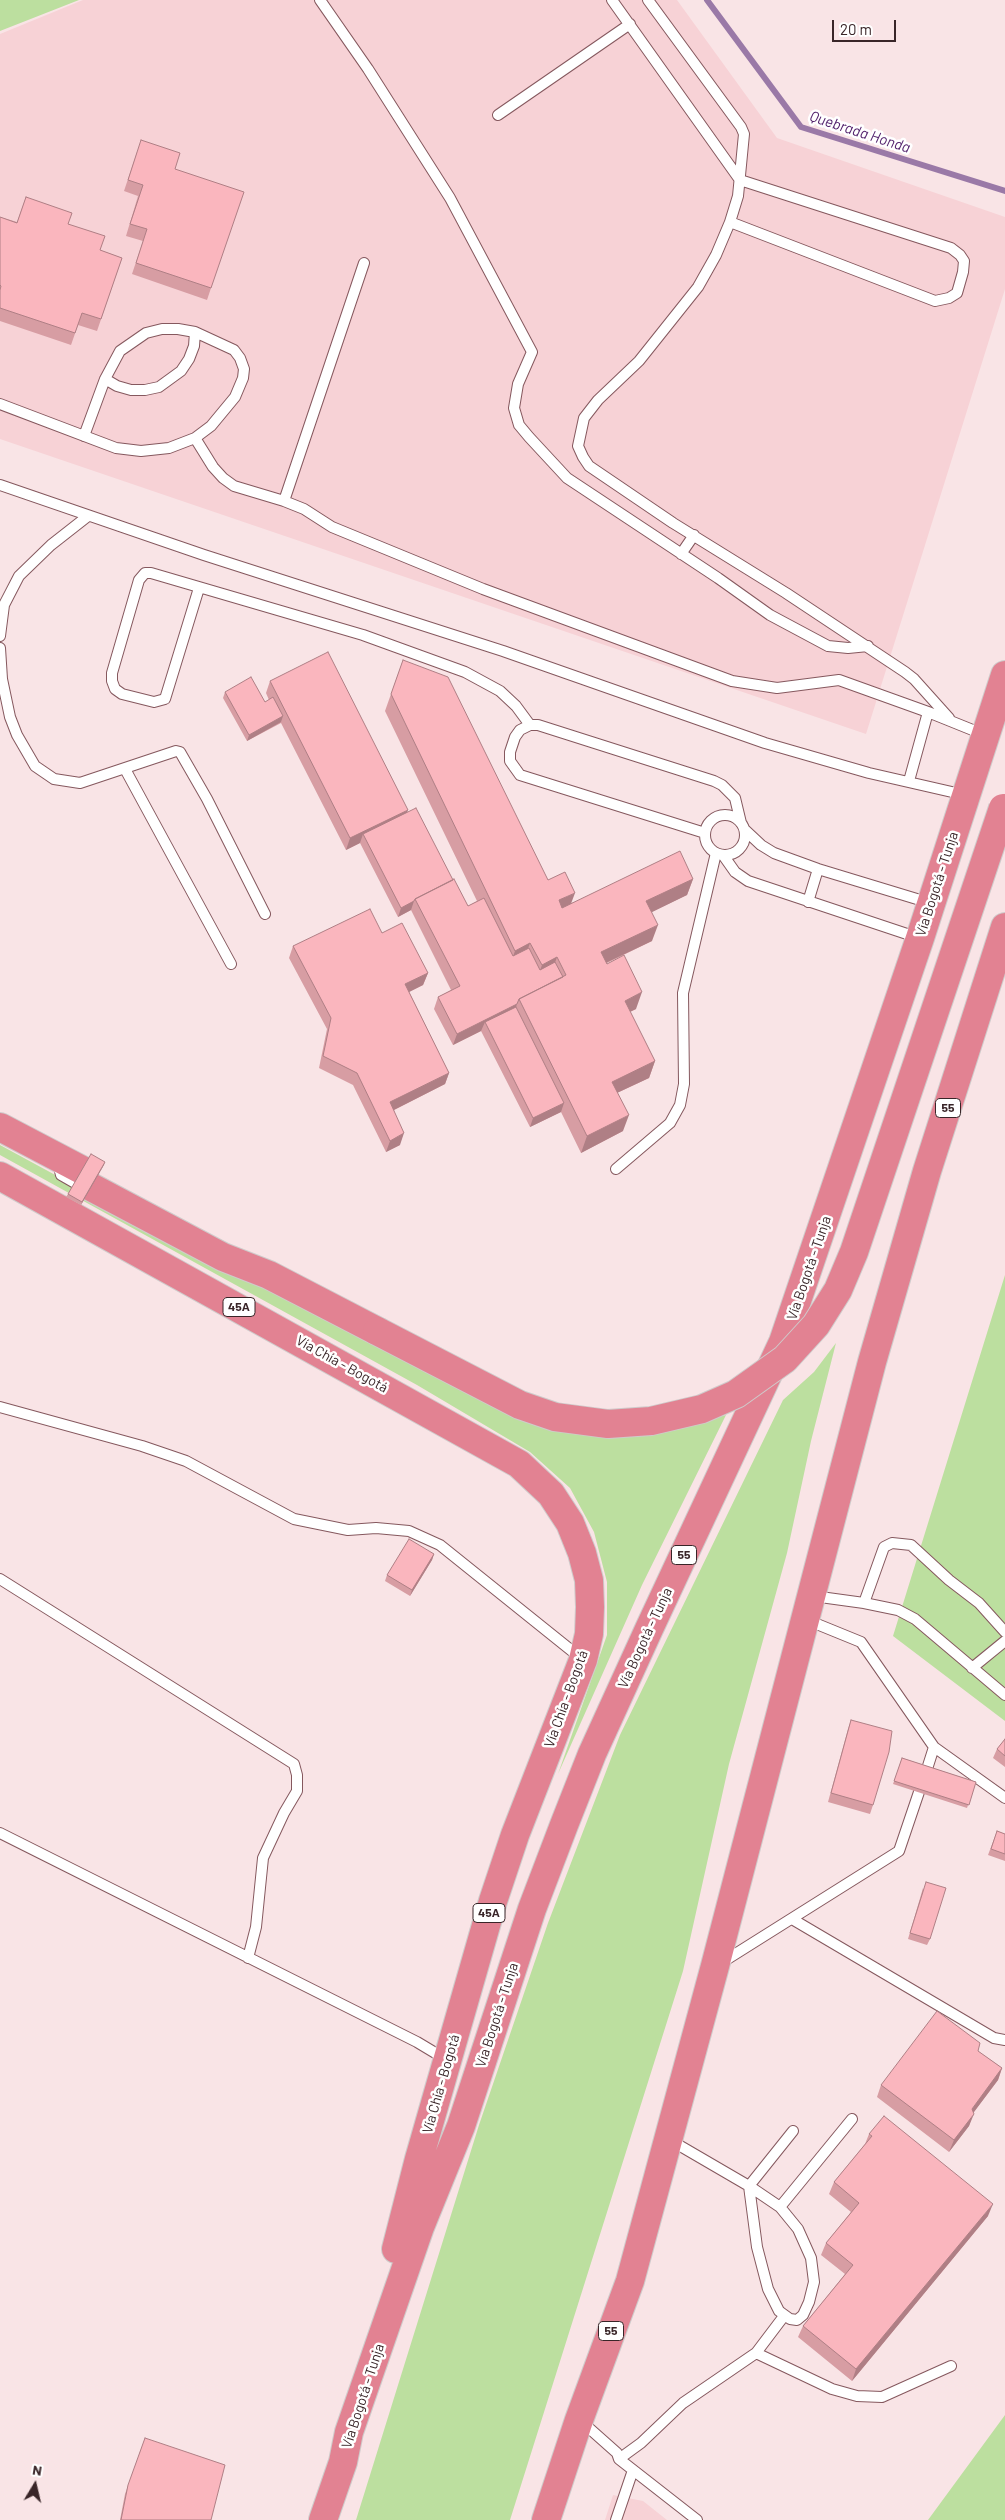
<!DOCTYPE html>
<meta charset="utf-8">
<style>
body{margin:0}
#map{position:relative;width:1005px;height:2520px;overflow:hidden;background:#f9e4e6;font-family:Barlow,sans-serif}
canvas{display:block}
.north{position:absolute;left:10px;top:2460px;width:50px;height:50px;-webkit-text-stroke:4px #fff;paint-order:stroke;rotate:9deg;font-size:14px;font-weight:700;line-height:20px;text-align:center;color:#392528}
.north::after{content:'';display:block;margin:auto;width:18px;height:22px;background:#392528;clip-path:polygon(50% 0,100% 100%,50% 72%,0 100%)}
.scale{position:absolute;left:832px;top:20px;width:64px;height:22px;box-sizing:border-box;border:2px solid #392528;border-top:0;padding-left:6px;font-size:15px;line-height:18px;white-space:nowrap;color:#392528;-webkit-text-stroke:4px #fff;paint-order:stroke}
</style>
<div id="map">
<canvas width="1005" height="2520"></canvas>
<div class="north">N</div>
<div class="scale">20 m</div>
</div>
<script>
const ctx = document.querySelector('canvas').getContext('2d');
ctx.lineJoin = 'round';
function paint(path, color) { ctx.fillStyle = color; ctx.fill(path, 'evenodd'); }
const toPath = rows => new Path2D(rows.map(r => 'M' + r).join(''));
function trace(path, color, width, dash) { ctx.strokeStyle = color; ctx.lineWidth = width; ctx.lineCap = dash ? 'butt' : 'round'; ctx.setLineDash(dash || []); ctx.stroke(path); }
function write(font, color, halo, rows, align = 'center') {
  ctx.font = font + ' Barlow,sans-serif'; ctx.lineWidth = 5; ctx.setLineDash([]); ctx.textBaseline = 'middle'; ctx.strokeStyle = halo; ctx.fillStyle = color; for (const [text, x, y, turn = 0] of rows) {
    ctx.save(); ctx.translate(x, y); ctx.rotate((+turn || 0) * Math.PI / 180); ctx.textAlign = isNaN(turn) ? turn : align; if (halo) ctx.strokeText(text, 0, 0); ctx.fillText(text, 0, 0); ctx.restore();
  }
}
paint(toPath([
 [83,0,677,0,777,138,1005,217,1005,289,866,734,0,439,0,34],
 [613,2495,643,2501,667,2520,605,2520]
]), '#f7d2d6');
paint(toPath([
 [0,0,79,0,0,31],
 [0,1145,129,1215,614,1435,656,1434,726,1415,642,1585,558,1774,607,1635,607,1582,594,1532,570,1488,530,1452,417,1385,0,1155],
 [1005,1275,1005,1721,893,1636],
 [836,1343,811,1441,787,1553,729,1764,683,1971,510,2520,356,2520,479,2125,548,1923,620,1735,783,1400,814,1372],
 [1005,2415,1005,2520,928,2520]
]), '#bcdf9f');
trace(toPath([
 [707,0,801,127,1005,191]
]), '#9a79a7', 6);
const service = toPath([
 [320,0,368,69,450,198,532,352,518,384,514,408,519,425,529,437,567,478,718,578,770,615,828,646,848,648,868,646],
 [612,0,740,180,951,248,960,255,964,261,963,272,957,293,949,298,935,301,730,222],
 [648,0,741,127,744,134,738,196,730,222,716,255,698,287,639,361,598,400,584,418,578,446,583,457,589,466,673,523,786,593,905,672,914,679,949,718],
 [498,115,630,24],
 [105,379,117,386,131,390,145,390,159,387,181,371,189,359,194,346,195,332],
 [0,404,116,448,141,451,169,448,195,438,213,467,223,478,234,486,284,501,304,509,332,527,483,589,732,681,777,688,839,680,928,712,985,735],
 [84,436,105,379,120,351,146,333,162,329,178,329,195,332,234,350,240,358,244,369,243,378,235,397,211,426,195,438],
 [0,485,204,555,503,651,765,743,869,773,965,795],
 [284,501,364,263],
 [681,554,694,535],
 [199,588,165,699,154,702,122,694,115,689,112,681,112,673,139,580,145,573,151,573,363,635,465,672,500,691,516,706,530,725],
 [0,636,4,605,19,576,51,545,88,516],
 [0,648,2,679,10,717,17,735,35,766,54,779,80,783,176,751,180,752,207,799,265,914],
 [125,769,231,964],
 [909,781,928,712],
 '705 835a20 20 0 1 1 40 0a20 20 0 1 1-40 0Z',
 [745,830,761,845,774,853,818,869,930,903],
 [705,833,520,775,510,761,510,752,515,737,520,730,530,725,538,725,714,781,722,785,735,798,741,823],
 [723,855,735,872,748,881,919,938],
 [808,902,818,869],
 [616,1169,670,1123,680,1105,684,1084,683,993,716,853],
 [60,1171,61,1175,75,1183],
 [0,1407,142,1446,186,1461,294,1519,348,1530,376,1528,409,1531,440,1545,582,1659],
 [0,1579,294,1764,297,1775,297,1791,284,1813,263,1858,256,1927,248,1958],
 [813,1596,864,1603,884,1547,892,1543,911,1545,949,1580,979,1603,1005,1632],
 [864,1603,898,1610,915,1619,1005,1695],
 [807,1620,861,1642,934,1747,1005,1798],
 [972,1668,1005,1641],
 [927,1769,934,1747],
 [0,1833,417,2042,447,2060],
 [792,1919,994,2038,1005,2040],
 [721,1963,899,1851,919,1792],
 [670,2140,749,2186,780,2207,798,2229,811,2258,814,2282,809,2302,803,2315,797,2320,790,2319,779,2311,768,2289,757,2247,749,2186,793,2131],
 [780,2207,852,2119],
 [756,2353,832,2389,857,2396,882,2397,951,2366],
 [581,2421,617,2453,619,2459,697,2520],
 [619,2459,641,2443,683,2403,756,2353,784,2316],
 [616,2520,633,2470]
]);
const trunk = toPath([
 [0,1127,82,1170],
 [0,1176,519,1464,551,1494,570,1523,582,1553,589,1580,590,1607,589,1634,583,1660,515,1835,493,1901,419,2159,396,2249],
 [91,1187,223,1257,269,1275,377,1331],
 [323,2520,343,2462,349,2432,420,2227,461,2126,532,1909,564,1825,592,1754,649,1629,783,1342,920,938,1005,675],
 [546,2520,579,2420,630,2281,715,1966,872,1362,927,1171,1005,927]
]);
trace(service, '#85585e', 12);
trace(trunk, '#cfcbcb', 30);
trace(service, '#fff', 10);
trace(trunk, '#e28292', 28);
const trunkBridge = toPath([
 [377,1331,520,1405,555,1417,608,1424,651,1421,702,1409,736,1394,785,1359,816,1325,838,1290,854,1252,1003,808]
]);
trace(trunkBridge, '#cfcbcb', 30, []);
trace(trunkBridge, '#e28292', 28);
paint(toPath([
 [137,152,175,169,211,288,207,300,132,274,143,241,126,236,138,196,124,191],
 [26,197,68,224,100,250,122,258,97,331,78,325,71,345,0,321,0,217,17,222],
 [403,660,548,880,571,903,693,879,687,895,651,912,652,941,607,963,636,1009,630,1012,655,1061,649,1078,617,1093,623,1131,581,1153,561,1112,530,1127,481,1031,453,1045,434,1009,438,997,451,990,411,910,398,917,360,843,346,850,281,723,247,741,223,698,225,692,265,702,269,700,266,693,270,681,407,813,453,880,468,906,477,901,385,711],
 [382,933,428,973,423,985,409,992,449,1073,445,1084,394,1110,400,1145,386,1152,353,1085,319,1068,327,1029,289,958,293,946],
 [105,1162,81,1205,66,1197,68,1194],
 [434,1554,432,1560,410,1596,385,1581,387,1575],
 [851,1720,873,1805,870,1814,828,1802,848,1729],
 [1005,1739,1005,1767,993,1758,997,1749],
 [902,1758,976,1782,967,1808,893,1784],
 [997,1831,1005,1834,1005,1861,988,1855],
 [923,1888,930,1939,927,1945,908,1939],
 [978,2051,1002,2068,998,2080,973,2113,969,2126,949,2152,877,2097,881,2085],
 [869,2134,988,2216,852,2381,798,2337,803,2326,845,2274,821,2255,826,2243,851,2212,829,2194,834,2182,865,2144],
 [145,2438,211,2520,120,2520,125,2494]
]), '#d79da3');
paint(toPath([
 [283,716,281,722,247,741,249,735],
 [408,810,404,822,363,834,360,843,346,850,350,838],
 [693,879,687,895,640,918,646,901],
 [575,893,569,909,553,917,559,900],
 [414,901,411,910,398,917,401,908],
 [658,925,652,941,595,968,601,952],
 [530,943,524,960,509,968,515,951],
 [557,957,551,974,536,982,542,965],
 [428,973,423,985,401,996,405,984],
 [642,992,636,1009,619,1017,625,1001],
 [517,1004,513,1015,485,1022,481,1031,453,1045,457,1034],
 [655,1061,649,1078,606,1098,612,1082],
 [449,1073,445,1084,386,1114,390,1102],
 [564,1103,561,1112,530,1127,533,1118],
 [629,1115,623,1131,581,1153,587,1136],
 [404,1133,400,1145,386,1152,390,1141],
 [105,1162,104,1165,81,1205,82,1202],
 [434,1554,432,1560,410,1596,412,1590],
 [1002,2068,998,2080,968,2120,972,2109],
 [974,2114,969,2126,949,2152,954,2140],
 [993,2204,988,2216,852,2381,856,2369]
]), '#af7f85');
const building = toPath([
 [141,140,180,153,175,169,244,192,211,288,136,263,147,229,130,224,143,185,128,180,141,140],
 [26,197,72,213,68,224,105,236,100,250,122,258,101,319,82,313,75,333,0,308,0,290,1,286,0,285,0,217,17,223,26,197],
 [328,652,408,810,350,838,270,681,328,652],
 [403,660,448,677,548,880,565,872,575,893,559,900,562,908,680,851,693,879,646,901,658,925,601,952,607,964,624,955,642,992,625,1001,655,1061,612,1082,629,1115,587,1136,519,999,566,975,557,957,542,965,530,943,515,951,391,694,403,660],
 [251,677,265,702,273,697,283,716,249,735,225,692,251,677],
 [416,808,453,880,415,899,414,901,401,908,363,834,416,808],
 [454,879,468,906,484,898,513,956,529,948,540,970,555,962,563,977,519,999,517,1004,457,1034,438,997,460,986,415,899,454,879],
 [370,909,382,933,402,923,428,973,405,984,449,1073,390,1102,404,1133,390,1141,357,1073,323,1056,331,1018,293,946,370,909],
 [516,1007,564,1103,533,1118,485,1022,516,1007],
 [91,1154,105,1162,82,1202,68,1194,91,1154],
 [409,1539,434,1554,412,1590,387,1575,409,1539],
 [851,1720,892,1731,889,1752,873,1805,831,1793,851,1720],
 [1005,1739,1005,1756,997,1749,1005,1739],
 [902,1758,976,1782,969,1805,894,1781,902,1758],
 [997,1831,1005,1834,1005,1854,991,1849,997,1831],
 [926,1882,946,1888,930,1939,910,1933,926,1882],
 [937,2011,980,2043,978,2051,1002,2068,972,2109,974,2114,954,2140,881,2085,937,2011],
 [884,2116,993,2204,856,2369,803,2326,853,2265,826,2243,859,2203,834,2182,872,2136,869,2134,884,2116],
 [145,2438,225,2465,211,2520,121,2520,128,2485,145,2438]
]);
paint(building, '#fab6be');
trace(building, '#af7f85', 1);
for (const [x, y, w] of [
 [948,1108,25],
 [239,1307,32],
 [684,1555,25],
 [489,1913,32],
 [611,2331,25]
]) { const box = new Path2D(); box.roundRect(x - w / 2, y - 9.5, w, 19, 4); ctx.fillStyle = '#fff'; ctx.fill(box); trace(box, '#392528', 1); }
write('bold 12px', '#392528', null, [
 ["55",948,1108],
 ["45A",239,1307],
 ["55",684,1555],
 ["45A",489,1913],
 ["55",611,2331]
]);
write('14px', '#392528', '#fff', [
 ["Vía Bogotá - Tunja",937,884,-72],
 ["Vía Bogotá - Tunja",809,1268,-71],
 ["Vía Chía - Bogotá",342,1364,29],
 ["Vía Bogotá - Tunja",645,1638,-65],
 ["Vía Chía - Bogotá",566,1699,-70],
 ["Vía Bogotá - Tunja",497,2015,-72],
 ["Vía Chía - Bogotá",441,2084,-74],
 ["Vía Bogotá - Tunja",363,2396,-72]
]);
write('italic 15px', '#53226d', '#fff', [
 ["Quebrada Honda",860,132,18]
]);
</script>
